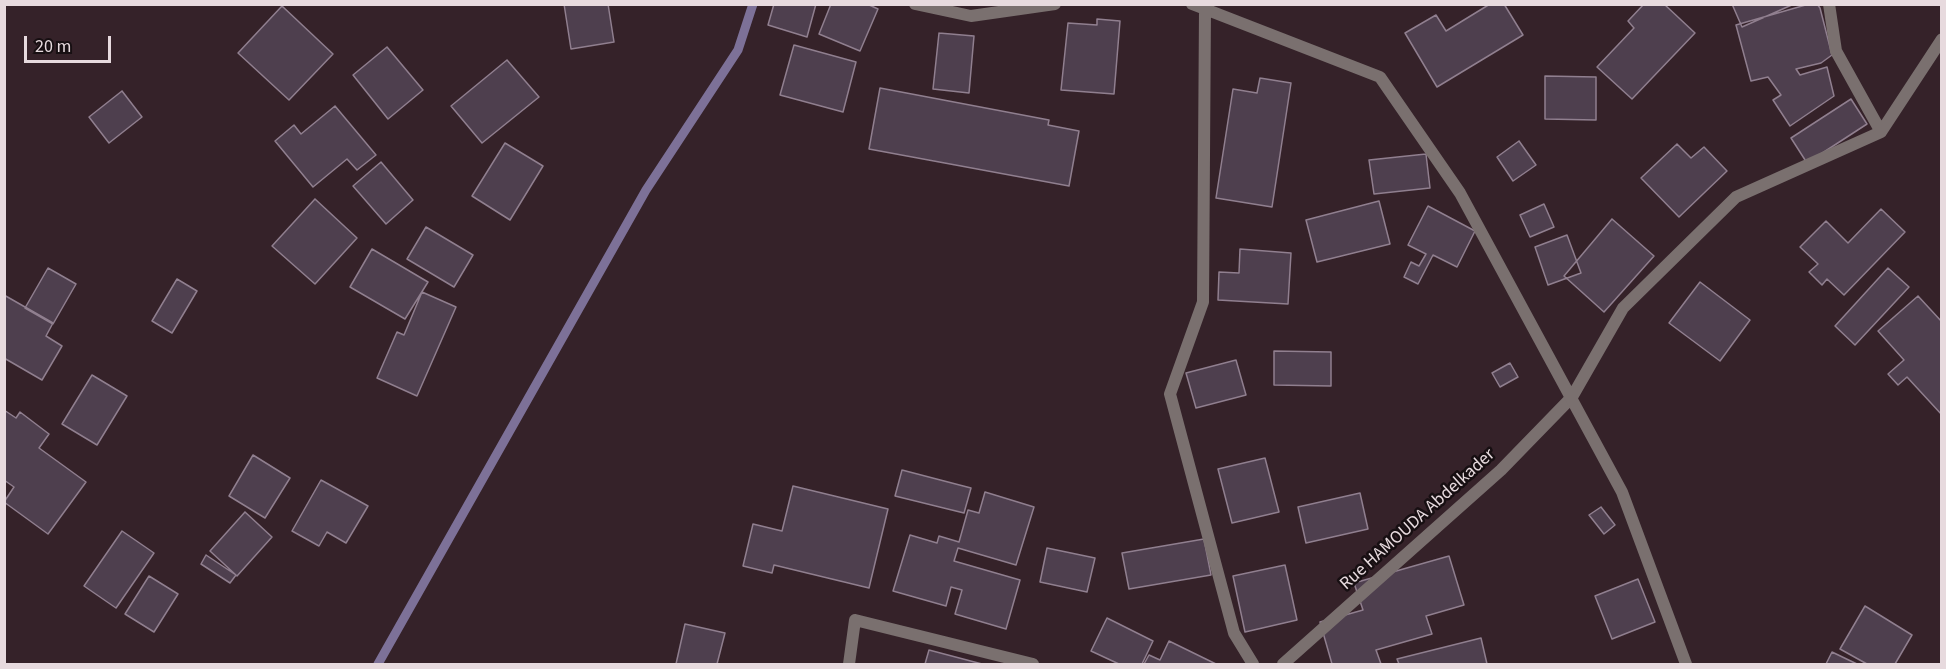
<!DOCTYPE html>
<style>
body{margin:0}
#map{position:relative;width:1946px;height:669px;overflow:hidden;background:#352229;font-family:"Source Sans 3",sans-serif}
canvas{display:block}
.frame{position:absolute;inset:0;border:6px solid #e7dade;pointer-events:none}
.scale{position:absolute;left:24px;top:36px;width:87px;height:27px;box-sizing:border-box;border:3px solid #e7dade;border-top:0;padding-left:8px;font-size:18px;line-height:21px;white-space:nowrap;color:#e7dade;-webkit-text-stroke:4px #170f12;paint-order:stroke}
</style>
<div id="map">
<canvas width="1946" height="669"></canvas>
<div class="frame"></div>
<div class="scale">20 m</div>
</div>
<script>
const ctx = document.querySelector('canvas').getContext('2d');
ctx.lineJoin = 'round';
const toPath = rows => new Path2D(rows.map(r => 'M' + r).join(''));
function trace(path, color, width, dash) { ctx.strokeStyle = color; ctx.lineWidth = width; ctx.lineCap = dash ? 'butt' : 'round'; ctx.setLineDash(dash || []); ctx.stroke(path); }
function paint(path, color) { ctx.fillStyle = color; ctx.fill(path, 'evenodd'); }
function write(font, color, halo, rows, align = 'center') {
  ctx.font = font + ' "Source Sans 3",sans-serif'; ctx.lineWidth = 5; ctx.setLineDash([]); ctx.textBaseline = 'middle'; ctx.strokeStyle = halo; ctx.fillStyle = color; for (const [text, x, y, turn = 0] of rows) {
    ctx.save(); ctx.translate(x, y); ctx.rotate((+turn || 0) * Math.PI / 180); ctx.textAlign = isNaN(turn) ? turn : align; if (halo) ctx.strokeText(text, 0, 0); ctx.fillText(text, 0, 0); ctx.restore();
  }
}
trace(toPath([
 [378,664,646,190,738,50,753,4]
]), '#7d7198', 9);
const building = toPath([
 [564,4,608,4,614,42,571,49,564,4],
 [774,4,816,4,807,37,768,25,774,4],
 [831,4,867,4,878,9,860,51,819,34,831,4],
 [1490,4,1504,4,1523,35,1437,87,1405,33,1436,15,1446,31,1490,4],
 [1644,4,1664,4,1695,33,1632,99,1597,67,1634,28,1628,21,1644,4],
 [1732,4,1794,4,1742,27,1732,4],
 [1809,4,1817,4,1820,8,1832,55,1821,63,1796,69,1800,75,1827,67,1834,96,1790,126,1773,100,1781,95,1768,77,1751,81,1736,25,1809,4],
 [282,6,333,54,289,100,238,53,282,6],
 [1097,19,1120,21,1114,94,1061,90,1068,23,1097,25,1097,19],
 [939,33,974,36,969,93,933,89,939,33],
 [794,45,856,62,843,112,780,95,794,45],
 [387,47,423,90,388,119,353,75,387,47],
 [507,60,539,97,482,143,451,106,507,60],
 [1545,76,1596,77,1596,120,1545,119,1545,76],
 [1260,78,1291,83,1272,207,1216,198,1233,89,1257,93,1260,78],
 [880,88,1049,120,1048,125,1079,131,1069,186,869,149,880,88],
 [122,91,142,117,109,143,89,117,122,91],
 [1851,99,1867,124,1807,163,1791,138,1851,99],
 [335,106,376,155,357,170,347,159,313,187,275,141,294,125,301,134,335,106],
 [1519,141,1536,165,1513,181,1497,157,1519,141],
 [505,143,543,166,510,220,472,196,505,143],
 [1677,144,1691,158,1704,147,1727,171,1679,217,1641,178,1677,144],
 [1426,154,1430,188,1374,194,1369,160,1426,154],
 [381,162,413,200,386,224,353,186,381,162],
 [315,199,357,238,315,284,272,246,315,199],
 [1379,201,1390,244,1317,262,1306,220,1379,201],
 [1544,204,1554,227,1530,237,1520,215,1544,204],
 [1428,206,1475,231,1457,267,1433,255,1418,284,1404,277,1411,262,1419,266,1426,254,1408,245,1428,206],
 [1881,209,1905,232,1844,295,1827,279,1822,285,1809,272,1818,264,1800,247,1826,221,1848,243,1881,209],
 [1612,219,1654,256,1604,312,1564,276,1612,219],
 [426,227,473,255,454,287,407,259,426,227],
 [1567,235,1581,273,1548,285,1535,247,1567,235],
 [372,249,428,282,405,319,350,287,372,249],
 [1240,249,1291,253,1288,304,1218,300,1219,272,1239,273,1240,249],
 [48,268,76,284,53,324,25,308,48,268],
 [1888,268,1909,287,1855,345,1835,326,1888,268],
 [177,279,197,291,172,333,152,321,177,279],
 [1700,282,1750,320,1720,361,1669,323,1700,282],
 [422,292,456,307,417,396,377,378,397,332,404,335,422,292],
 [4,295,53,323,46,336,62,346,42,380,4,358,4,295],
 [1918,296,1942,322,1942,415,1907,377,1898,385,1888,374,1904,360,1878,331,1918,296],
 [1274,351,1331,352,1331,386,1274,385,1274,351],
 [1236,360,1246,395,1196,408,1186,373,1236,360],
 [1510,363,1518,377,1500,387,1492,373,1510,363],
 [92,375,127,396,97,445,62,424,92,375],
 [4,410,16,418,20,412,49,434,39,448,86,482,48,534,4,502,14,487,4,480,4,410],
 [253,455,290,478,265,518,229,496,253,455],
 [1265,458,1279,512,1232,523,1218,469,1265,458],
 [902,470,971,488,964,513,895,496,902,470],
 [321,480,368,506,346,543,327,532,319,546,292,531,321,480],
 [793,486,888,509,869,588,774,565,772,573,743,566,753,524,782,531,793,486],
 [985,492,1034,507,1016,565,958,548,954,561,1020,580,1006,629,955,614,962,590,951,587,946,606,893,591,910,535,937,543,939,536,959,542,968,510,979,513,985,492],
 [1360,493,1368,529,1306,543,1298,507,1360,493],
 [1601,507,1615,525,1604,534,1589,515,1601,507],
 [245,512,272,537,237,576,210,551,245,512],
 [122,531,154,553,116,608,84,586,122,531],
 [1204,539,1211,575,1129,589,1122,553,1204,539],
 [1047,548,1095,558,1087,592,1040,582,1047,548],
 [206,555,236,575,230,583,201,564,206,555],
 [1449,556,1464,605,1426,616,1432,634,1376,650,1381,664,1332,664,1320,622,1363,610,1354,583,1449,556],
 [1285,565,1297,620,1245,632,1233,576,1285,565],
 [149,576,178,594,154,632,125,614,149,576],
 [1638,579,1655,622,1612,639,1595,596,1638,579],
 [1865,606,1912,635,1895,664,1867,664,1840,649,1865,606],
 [1107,618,1153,641,1142,664,1119,664,1091,651,1107,618],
 [685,624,725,633,717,664,676,664,685,624],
 [1481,638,1487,664,1399,664,1397,659,1481,638],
 [1169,641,1216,664,1144,664,1149,655,1160,660,1169,641],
 [929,650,982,664,925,664,929,650],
 [1832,652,1857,664,1826,664,1832,652]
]);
paint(building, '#4e3f4e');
trace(building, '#907f8f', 1.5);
trace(toPath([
 [1283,664,1501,470,1572,397]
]), '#7a706f', 12);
trace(toPath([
 [915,4,971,16,1055,4],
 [1192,4,1205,9,1203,302,1170,394,1234,633,1253,664],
 [1204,4,1205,9,1380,77,1460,193,1622,492,1686,664],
 [1829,4,1836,51,1881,132],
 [1572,397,1623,308,1736,197,1881,132,1942,39],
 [849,664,855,620,1033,664]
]), '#7a706f', 12);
write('18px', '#e7dade', '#170f12', [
 ["Rue HAMOUDA Abdelkader",1418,520,-42]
]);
</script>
